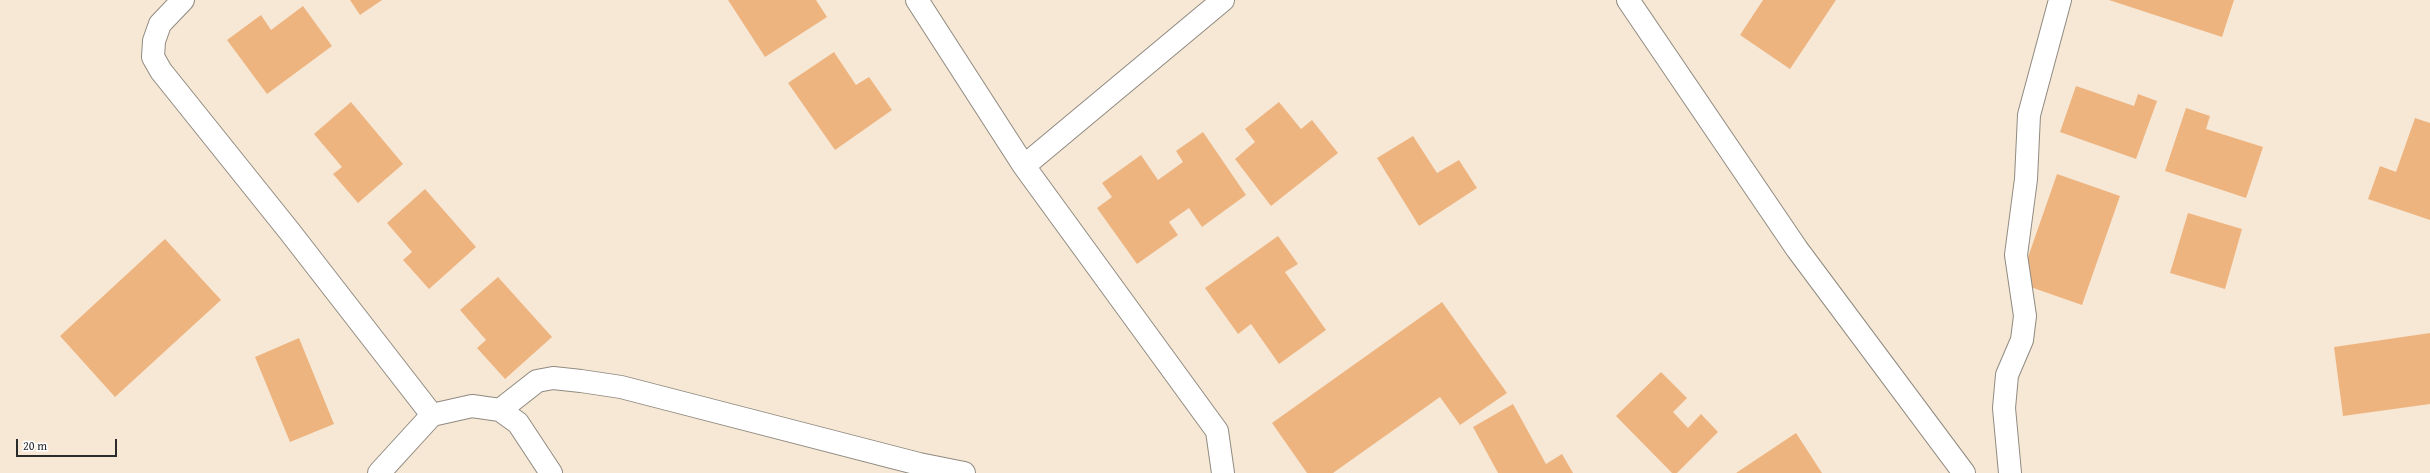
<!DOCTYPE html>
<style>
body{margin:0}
#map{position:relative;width:2430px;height:473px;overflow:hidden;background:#f6e8d5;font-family:"Gentium Book Plus",serif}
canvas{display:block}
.scale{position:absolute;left:16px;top:439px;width:101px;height:18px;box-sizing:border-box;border:2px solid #2b2b2b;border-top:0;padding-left:5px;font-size:12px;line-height:14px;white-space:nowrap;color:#2b2b2b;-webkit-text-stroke:3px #fff;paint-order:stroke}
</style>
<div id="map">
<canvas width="2430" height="473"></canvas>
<div class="scale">20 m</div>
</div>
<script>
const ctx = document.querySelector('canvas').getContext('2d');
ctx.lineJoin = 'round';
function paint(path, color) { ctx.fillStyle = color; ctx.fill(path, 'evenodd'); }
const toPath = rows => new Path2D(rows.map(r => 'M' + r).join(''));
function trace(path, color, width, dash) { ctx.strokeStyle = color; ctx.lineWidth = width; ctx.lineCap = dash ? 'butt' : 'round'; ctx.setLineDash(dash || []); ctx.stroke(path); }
paint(toPath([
 [350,0,382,0,360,15],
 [728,0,816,0,827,17,765,57],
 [1763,0,1836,0,1790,69,1740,35],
 [2109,0,2234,0,2222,37],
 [303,6,332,46,267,94,227,40,261,15,271,30],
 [834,52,856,85,869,77,892,110,835,150,788,83],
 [2076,86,2134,106,2138,94,2157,101,2136,159,2060,132],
 [351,102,403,164,358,203,333,174,342,167,314,134],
 [1279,102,1301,129,1312,120,1338,153,1271,206,1235,159,1255,142,1245,129],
 [2186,108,2210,116,2206,129,2263,147,2246,198,2165,171],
 [2415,118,2430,123,2430,220,2368,199,2380,166,2396,172],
 [1203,132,1246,195,1202,227,1189,208,1169,222,1178,235,1137,264,1097,208,1112,197,1102,183,1141,155,1158,180,1183,162,1176,151],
 [1413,136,1437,173,1459,160,1477,188,1419,226,1377,158],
 [2057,174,2120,196,2082,305,2019,283],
 [425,189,476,247,429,289,403,260,412,252,387,223],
 [2188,213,2242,229,2225,289,2170,273],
 [1278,236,1298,264,1285,272,1326,330,1279,364,1251,324,1238,334,1205,288],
 [165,239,221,300,115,397,60,336],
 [498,277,552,337,505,379,477,348,486,340,460,310],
 [1442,302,1507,393,1460,425,1440,397,1333,473,1307,473,1272,423],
 [2430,333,2430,404,2343,416,2334,347],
 [299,338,334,424,290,442,255,357],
 [1661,372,1687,398,1673,412,1688,428,1701,414,1718,432,1677,473,1672,473,1616,416],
 [1513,404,1546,464,1562,454,1573,473,1498,473,1473,427],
 [1796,433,1822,473,1736,473]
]), '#eeb480');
const minor = toPath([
 [183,0,160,24,154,41,153,57,161,71,290,232,432,415],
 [917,0,1024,166,1217,431,1223,473],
 [1628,0,1797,249,1964,473],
 [1024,166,1223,0],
 [500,410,537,381,553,378,581,381,621,387,919,464,964,473],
 [379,473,432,415,472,406,500,410,518,423,551,473],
 [2010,473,2004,408,2007,375,2022,340,2025,316,2016,255,2026,179,2029,115,2060,0]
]);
trace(minor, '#908a80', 24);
trace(minor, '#fff', 22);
</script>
